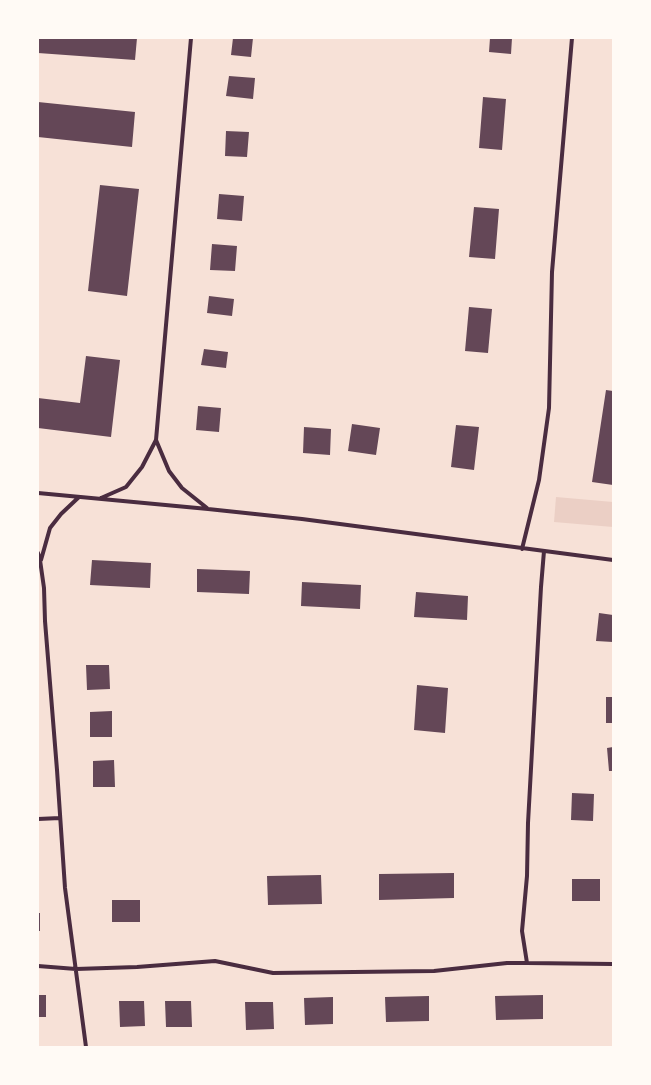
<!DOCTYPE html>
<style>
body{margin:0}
#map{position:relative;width:651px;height:1085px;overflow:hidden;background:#f7e1d7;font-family:"DejaVu Sans",sans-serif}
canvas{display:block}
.frame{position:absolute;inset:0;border:39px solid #fffaf5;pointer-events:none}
</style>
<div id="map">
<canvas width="651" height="1085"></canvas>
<div class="frame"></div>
</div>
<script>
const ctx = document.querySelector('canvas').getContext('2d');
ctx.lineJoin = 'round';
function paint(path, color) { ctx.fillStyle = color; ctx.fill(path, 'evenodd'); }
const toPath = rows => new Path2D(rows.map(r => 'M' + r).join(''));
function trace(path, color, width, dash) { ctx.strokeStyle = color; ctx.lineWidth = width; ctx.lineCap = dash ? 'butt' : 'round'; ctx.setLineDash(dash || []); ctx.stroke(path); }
paint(toPath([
 [556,497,613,502,613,527,554,522]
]), '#ebcfc5');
paint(toPath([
 [38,38,137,38,135,60,38,53],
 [233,38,253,38,251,57,231,55],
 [490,38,512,38,511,54,489,52],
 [229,76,255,78,253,99,226,96],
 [483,97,506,99,502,150,479,148],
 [38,102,135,112,132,147,38,137],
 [226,131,249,132,247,157,225,156],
 [100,185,139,189,127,296,88,291],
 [219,194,244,196,242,221,217,219],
 [474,207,499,209,495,259,469,257],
 [212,244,237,246,235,271,210,270],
 [209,296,234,299,232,316,207,313],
 [469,307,492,309,488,353,465,351],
 [204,349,228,352,226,368,201,365],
 [86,356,120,360,111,437,38,428,38,398,80,403],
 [606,390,613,391,613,485,592,482],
 [198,406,221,408,219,432,196,430],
 [352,424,380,428,376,455,348,451],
 [456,425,479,427,474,470,451,467],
 [304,427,331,429,330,455,303,453],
 [92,560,151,563,150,588,90,585],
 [197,569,250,571,249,594,197,592],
 [302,582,361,585,360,609,301,606],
 [416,592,468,596,467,620,414,617],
 [599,613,613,615,613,642,596,641],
 [86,665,109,665,110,689,87,690],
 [417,685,448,688,445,733,414,730],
 [606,697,613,697,613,723,606,723],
 [112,711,112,737,90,737,90,712],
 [613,747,613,771,609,771,607,748],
 [114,760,115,787,93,787,93,761],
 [572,793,594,794,593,821,571,820],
 [454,873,454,898,379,900,379,874],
 [321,875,322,904,268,905,267,876],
 [572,879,600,879,600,901,572,901],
 [112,900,140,900,140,922,112,922],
 [38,913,40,913,40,931,38,931],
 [38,995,46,995,46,1017,38,1017],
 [543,995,543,1019,496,1020,495,996],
 [429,996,429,1021,386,1022,385,997],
 [333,997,333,1024,305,1025,304,998],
 [119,1001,144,1001,145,1026,120,1027],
 [165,1001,191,1001,192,1027,166,1027],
 [245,1002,273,1002,274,1029,246,1030]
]), '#644757');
trace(toPath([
 [191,38,156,440,169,471,182,488,207,508],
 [38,493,208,509,302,519,613,560],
 [101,498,126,487,142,467,156,440],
 [522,549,539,480,549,408,552,272,572,38],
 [38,553,40,560,44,588,45,621,57,770,65,888,86,1047],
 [41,560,50,528,61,514,79,497],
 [38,819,60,818],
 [527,963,522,931,527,876,528,823,541,587,544,551],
 [38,966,76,969,137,967,215,961,273,973,434,971,507,963,527,963,613,964]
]), '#4a2c40', 4);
</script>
